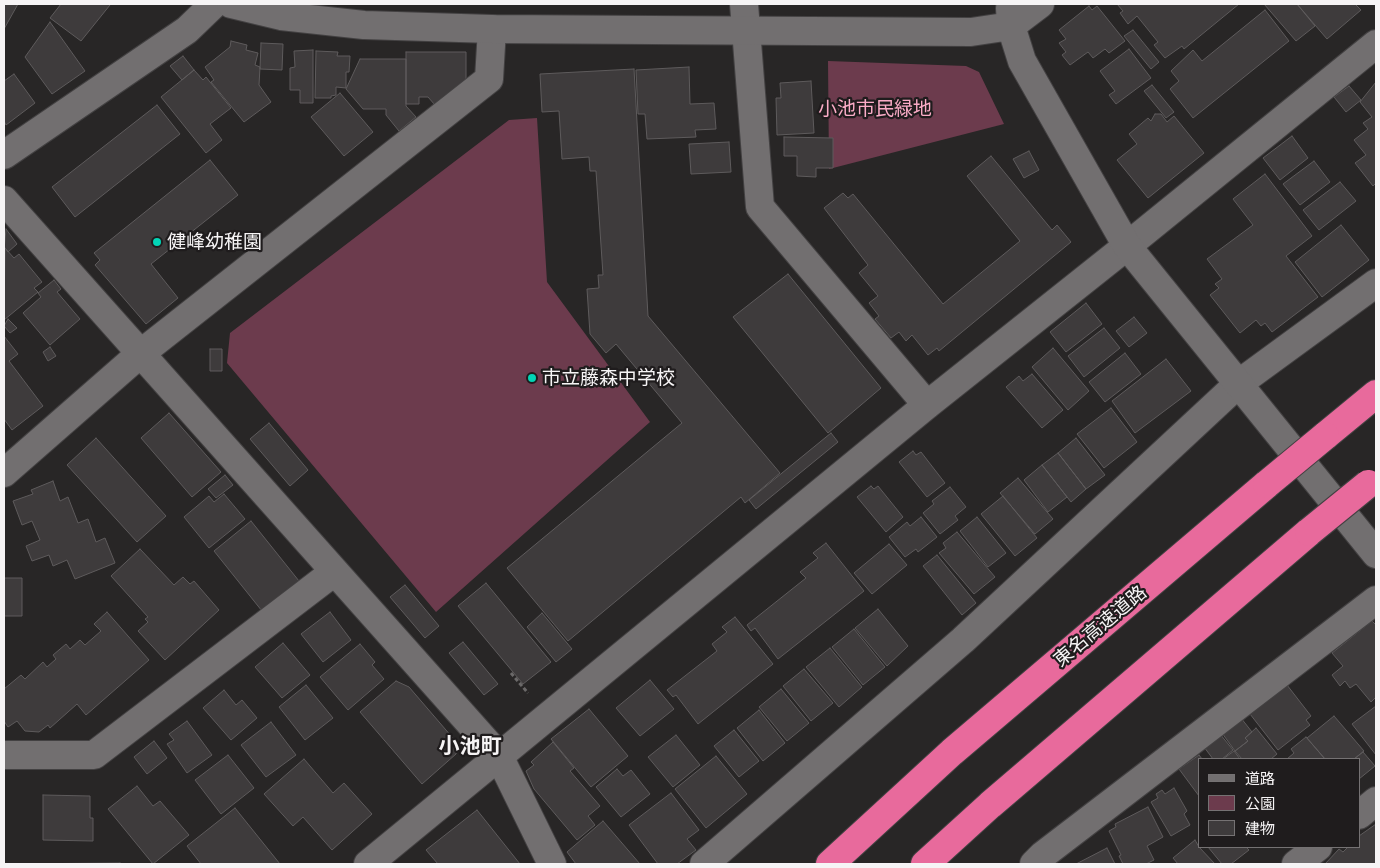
<!DOCTYPE html>
<meta charset="utf-8">
<style>
body{margin:0}
#map{position:relative;width:1380px;height:868px;overflow:hidden;background:#282626;font-family:"Exo 2","Noto Sans JP",sans-serif}
canvas{display:block}
.frame{position:absolute;inset:0;border:5px solid #f6f4f5;pointer-events:none}
.legend{position:absolute;left:1198px;top:758px;width:162px;height:90px;box-sizing:border-box;background:#1f1c1d;border:1px solid #757273;margin:0;padding:6px 9px;list-style:none;font-size:15px;color:#f6f4f5}
.legend li{display:flex;align-items:center;gap:10px;height:25px}
.legend b{width:25px;border:1px solid #757273}
</style>
<div id="map">
<canvas width="1380" height="868"></canvas>
<div class="frame"></div>
<ul class="legend">
<li><b style="height:6px;background:#726f70"></b>道路</li>
<li><b style="height:14px;background:#6c3b4d"></b>公園</li>
<li><b style="height:14px;background:#3e3b3c"></b>建物</li>
</ul>
</div>
<script>
const ctx = document.querySelector('canvas').getContext('2d');
ctx.lineJoin = 'round';
function paint(path, color) { ctx.fillStyle = color; ctx.fill(path, 'evenodd'); }
const toPath = rows => new Path2D(rows.map(r => 'M' + r).join(''));
function trace(path, color, width, dash) { ctx.strokeStyle = color; ctx.lineWidth = width; ctx.lineCap = dash ? 'butt' : 'round'; ctx.setLineDash(dash || []); ctx.stroke(path); }
function write(font, color, halo, rows, align = 'center') {
  ctx.font = font + ' "Exo 2","Noto Sans JP",sans-serif'; ctx.lineWidth = 4.5; ctx.setLineDash([]); ctx.textBaseline = 'middle'; ctx.strokeStyle = halo; ctx.fillStyle = color; for (const [text, x, y, turn = 0] of rows) {
    ctx.save(); ctx.translate(x, y); ctx.rotate((+turn || 0) * Math.PI / 180); ctx.textAlign = isNaN(turn) ? turn : align; if (halo) ctx.strokeText(text, 0, 0); ctx.fillText(text, 0, 0); ctx.restore();
  }
}
paint(toPath([
 [828,61,966,66,979,72,1004,124,829,169],
 [537,118,547,282,650,422,436,612,227,363,230,333,509,120]
]), '#6c3b4d');
const building = toPath([
 [4,4,18,4,4,29,4,4],
 [61,4,108,4,110,5,81,41,50,18,61,4],
 [1117,4,1239,4,1184,49,1182,46,1165,58,1154,45,1158,42,1137,16,1128,24,1120,13,1123,11,1117,4],
 [1264,4,1297,4,1315,26,1296,41,1264,4],
 [1297,4,1355,4,1361,10,1327,39,1297,4],
 [1089,6,1092,10,1097,6,1125,41,1109,53,1105,49,1093,58,1088,52,1070,65,1062,55,1066,52,1059,43,1066,39,1059,30,1089,6],
 [1265,10,1289,41,1193,118,1170,89,1179,81,1171,71,1193,50,1202,61,1265,10],
 [50,22,85,71,52,94,25,57,50,22],
 [1133,30,1159,62,1151,69,1124,36,1133,30],
 [231,41,247,45,246,50,258,53,255,65,260,67,259,85,271,102,244,122,211,82,214,80,205,67,230,47,231,41],
 [261,43,283,44,282,70,260,69,261,43],
 [1129,49,1151,78,1116,104,1109,95,1115,91,1100,71,1129,49],
 [313,50,313,103,300,103,300,90,290,90,290,68,295,67,294,51,313,50],
 [316,51,338,52,337,56,350,56,349,72,346,72,346,88,336,87,336,95,331,96,331,98,315,98,316,51],
 [406,52,466,52,466,79,435,105,428,97,419,97,419,104,406,104,406,52],
 [183,56,194,70,182,80,170,66,183,56],
 [360,59,406,59,406,106,416,117,399,131,386,115,386,109,363,109,346,89,360,59],
 [689,67,690,104,714,103,716,129,695,130,696,137,647,139,645,114,638,114,636,70,689,67],
 [634,69,648,316,780,473,745,503,741,497,568,641,507,568,682,423,616,344,606,353,590,334,587,289,599,288,598,275,603,275,596,171,590,171,589,157,562,159,559,111,542,112,540,74,634,69],
 [194,70,203,80,206,77,231,108,210,124,222,140,206,153,161,97,194,70],
 [14,74,35,103,6,125,4,121,4,81,14,74],
 [811,81,814,133,777,135,776,98,781,98,780,83,811,81],
 [1376,82,1376,183,1373,186,1355,163,1366,155,1354,140,1368,129,1363,123,1372,117,1360,102,1376,82],
 [1152,85,1174,112,1166,118,1144,91,1152,85],
 [1349,86,1361,100,1346,112,1334,97,1349,86],
 [340,93,373,132,344,156,311,117,340,93],
 [157,105,180,134,75,217,52,187,157,105],
 [1155,114,1161,114,1167,122,1174,116,1204,153,1148,198,1117,160,1137,144,1129,134,1148,118,1151,121,1155,114],
 [1292,136,1308,158,1280,180,1263,158,1292,136],
 [784,137,833,138,833,168,816,168,816,177,797,176,797,156,784,156,784,137],
 [729,142,731,172,691,174,689,144,729,142],
 [1029,151,1039,170,1024,178,1013,159,1029,151],
 [991,156,1052,230,1057,225,1071,242,939,351,937,348,928,355,912,335,906,341,899,332,891,338,875,319,879,316,869,303,878,296,859,273,868,265,824,208,843,193,848,198,853,194,943,304,1020,241,967,176,991,156],
 [210,160,238,195,151,264,178,298,146,324,95,265,100,260,94,253,210,160],
 [1314,161,1330,182,1300,205,1283,184,1314,161],
 [1265,174,1312,236,1286,256,1318,297,1272,332,1265,323,1261,326,1256,320,1240,333,1210,295,1219,288,1215,284,1222,279,1207,259,1253,225,1233,199,1265,174],
 [1340,182,1356,201,1319,230,1303,210,1340,182],
 [1341,225,1369,260,1322,297,1295,262,1341,225],
 [6,229,17,244,8,252,5,248,4,250,6,229],
 [5,248,14,258,19,254,42,282,34,288,38,292,4,320,5,248],
 [788,274,881,388,828,433,733,317,788,274],
 [54,280,61,289,57,292,80,319,50,345,23,313,41,297,38,293,54,280],
 [1086,303,1102,324,1066,352,1050,332,1086,303],
 [1134,317,1147,333,1129,347,1116,331,1134,317],
 [8,319,17,328,10,333,4,326,8,319],
 [1104,328,1120,348,1084,377,1068,356,1104,328],
 [4,336,18,354,9,361,43,406,12,430,4,419,4,336],
 [50,347,56,356,48,361,43,352,50,347],
 [1053,348,1089,391,1068,410,1032,367,1053,348],
 [210,349,222,349,222,371,210,371,210,349],
 [1125,353,1141,374,1105,402,1089,382,1125,353],
 [1166,359,1191,391,1135,433,1112,401,1166,359],
 [1032,374,1063,410,1042,428,1006,387,1019,376,1023,381,1032,374],
 [1111,408,1137,442,1104,468,1077,434,1111,408],
 [169,413,221,472,192,497,141,438,169,413],
 [269,423,308,470,290,486,250,439,269,423],
 [831,433,838,442,756,509,749,500,831,433],
 [96,438,166,516,137,542,67,465,96,438],
 [1076,438,1105,475,1086,489,1058,453,1076,438],
 [913,451,916,455,921,452,945,483,927,497,899,462,913,451],
 [1058,453,1086,489,1071,502,1042,465,1058,453],
 [1042,465,1067,497,1048,512,1024,480,1042,465],
 [225,475,233,485,216,498,208,489,225,475],
 [1018,478,1053,519,1035,534,1000,493,1018,478],
 [53,481,60,501,68,497,78,523,88,519,96,542,105,538,115,563,75,579,67,560,53,566,49,555,32,561,26,546,40,540,32,521,22,525,13,501,33,494,31,490,53,481],
 [871,486,874,489,878,486,903,517,886,532,857,497,871,486],
 [950,487,966,507,955,516,958,520,940,534,923,513,934,504,932,501,950,487],
 [224,494,245,519,209,548,184,517,209,496,214,502,224,494],
 [1003,496,1037,538,1015,556,981,514,1003,496],
 [921,517,937,537,918,552,916,549,905,557,889,537,907,522,910,526,921,517],
 [977,517,1006,553,988,567,960,531,977,517],
 [251,521,299,581,262,611,214,551,251,521],
 [957,532,995,577,974,594,939,553,946,548,943,543,957,532],
 [826,543,864,591,778,659,755,628,751,631,747,625,806,578,800,572,818,558,813,553,826,543],
 [889,544,907,565,872,594,854,573,889,544],
 [140,549,174,585,183,577,190,584,194,581,219,610,165,660,138,631,148,622,145,619,148,617,111,576,140,549],
 [937,555,976,603,962,615,923,566,937,555],
 [4,578,22,578,22,616,4,616,4,578],
 [486,583,551,662,523,684,458,606,486,583],
 [405,585,439,626,425,638,390,597,405,585],
 [878,609,908,646,887,666,855,628,878,609],
 [107,612,149,660,86,715,77,704,50,728,48,725,39,732,25,731,17,721,8,727,4,721,4,689,21,675,25,679,43,662,47,667,56,659,53,655,66,644,70,649,80,640,85,645,101,631,94,624,107,612],
 [330,612,351,640,323,662,301,634,330,612],
 [542,613,572,649,556,662,527,627,542,613],
 [735,617,773,664,698,724,676,695,673,697,667,690,717,651,712,644,727,632,722,627,735,617],
 [1372,621,1376,625,1376,697,1371,702,1356,684,1350,688,1345,681,1340,686,1332,675,1343,666,1332,653,1372,621],
 [854,629,885,667,863,685,832,647,854,629],
 [463,642,498,684,484,695,449,653,463,642],
 [283,643,310,675,282,698,255,667,283,643],
 [360,644,375,662,372,665,384,679,348,710,320,677,360,644],
 [830,648,862,687,839,707,806,667,830,648],
 [804,669,833,703,811,721,783,686,804,669],
 [650,680,674,709,640,736,616,708,650,680],
 [396,681,409,687,458,744,456,754,422,784,360,712,396,681],
 [306,685,333,718,305,740,279,707,306,685],
 [1287,685,1311,716,1306,720,1310,725,1278,750,1250,714,1287,685],
 [781,689,809,723,787,741,759,707,781,689],
 [224,690,236,705,242,700,257,718,231,740,203,708,224,690],
 [1376,706,1376,755,1352,724,1376,706],
 [589,709,628,756,591,787,551,739,589,709],
 [759,710,785,743,763,761,737,728,759,710],
 [1334,716,1364,751,1354,759,1325,759,1307,738,1334,716],
 [1241,718,1252,732,1245,738,1248,741,1235,751,1222,733,1241,718],
 [187,721,212,755,187,773,167,744,174,740,169,734,187,721],
 [271,722,296,755,266,777,241,745,271,722],
 [1256,728,1277,754,1271,759,1242,759,1235,751,1248,741,1245,738,1256,728],
 [734,730,759,761,739,777,714,746,734,730],
 [1220,734,1233,750,1222,759,1213,759,1204,747,1220,734],
 [676,735,700,765,673,787,648,757,676,735],
 [1306,737,1325,759,1287,759,1294,753,1291,749,1306,737],
 [154,741,167,758,147,774,134,757,154,741],
 [553,742,574,768,570,771,600,806,588,816,595,825,577,840,534,789,526,771,534,765,531,762,553,742],
 [1234,751,1240,759,1223,759,1234,751],
 [1363,752,1375,766,1359,779,1359,759,1354,759,1363,752],
 [228,755,254,788,221,814,195,780,228,755],
 [1199,755,1202,759,1199,759,1199,796,1179,769,1199,755],
 [716,756,747,794,706,828,675,789,716,756],
 [304,759,333,793,344,783,372,814,332,850,303,817,293,826,264,794,304,759],
 [617,769,623,776,631,770,650,794,621,817,596,787,617,769],
 [137,786,153,806,160,801,189,835,153,864,108,809,137,786],
 [1174,788,1187,811,1184,814,1190,825,1171,836,1151,802,1158,798,1156,794,1162,790,1165,794,1174,788],
 [671,793,699,830,687,839,696,850,677,864,658,864,629,825,671,793],
 [43,795,90,796,90,818,93,818,93,841,43,840,43,795],
 [1148,807,1163,837,1147,846,1154,860,1146,864,1123,864,1119,856,1121,855,1109,831,1116,827,1115,824,1148,807],
 [235,808,280,864,201,864,187,846,235,808],
 [477,810,520,864,438,864,426,850,477,810],
 [603,821,640,864,576,864,567,852,603,821],
 [1376,824,1376,864,1325,864,1339,849,1343,852,1348,847,1359,847,1359,836,1376,824],
 [1195,840,1199,847,1215,864,1178,864,1173,858,1195,840],
 [1208,847,1246,847,1249,850,1231,864,1222,864,1208,847],
 [1107,848,1115,864,1076,864,1107,848],
 [120,863,120,864,4,864,120,863]
]);
paint(building, '#3e3b3c');
trace(building, '#5e5b5c', 1);
const minor = toPath([
 [744,4,760,207,927,405],
 [4,155,187,30,214,4],
 [4,200,499,756,552,864],
 [4,473,140,354,489,79,492,29],
 [4,755,94,755,334,572],
 [1359,815,1376,801],
 [368,864,927,405,1127,246,1376,44],
 [704,864,963,640,1238,384,1376,283],
 [1034,864,1043,855,1376,600],
 [1296,864,1318,847]
]);
const tertiary = toPath([
 [231,4,281,16,364,25,492,29,971,32,1011,26,1040,4],
 [1010,8,1011,26,1022,61,1127,246,1376,554]
]);
const motorway = toPath([
 [1325,436,1376,394],
 [830,864,952,752,1267,484],
 [925,864,990,805,1309,532]
]);
trace(minor, '#434142', 30);
trace(tertiary, '#434142', 30);
trace(motorway, '#434142', 30);
trace(toPath([
 [511,673,528,693]
]), '#6b6969', 3, [4, 2.5]);
trace(minor, '#726f70', 28);
trace(tertiary, '#726f70', 28);
trace(motorway, '#e86a9c', 28);
const motorwayBridge = toPath([
 [1267,484,1325,436],
 [1309,532,1368,484]
]);
trace(motorwayBridge, '#434142', 30, []);
trace(motorwayBridge, '#e86a9c', 28);
for (const [x, y, r, color] of [
 [157,242,5,"#02d5b6"],
 [532,378,5,"#02d5b6"]
]) { const dot = new Path2D(); dot.arc(x, y, r, 0, 2 * Math.PI); ctx.fillStyle = color; ctx.fill(dot); trace(dot, '#1f1c1d', 2); }
write('19px', '#fbacc7', '#1f1c1d', [
 ["小池市民緑地",875,109]
]);
write('19px', '#f6f4f5', '#1f1c1d', [
 ["健峰幼稚園",167,242],
 ["市立藤森中学校",542,378]
], 'left');
write('19px', '#f6f4f5', '#1f1c1d', [
 ["東名高速道路",1100,626,-40]
]);
write('bold 21px', '#f6f4f5', '#1f1c1d', [
 ["小池町",470,746]
]);
</script>
